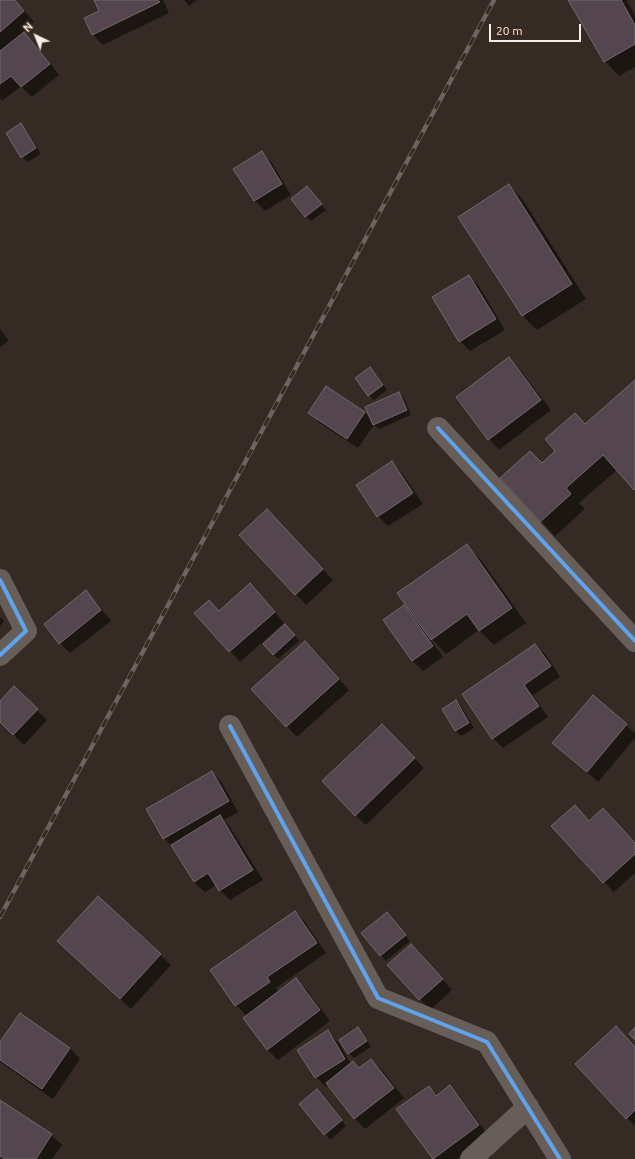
<!DOCTYPE html>
<style>
body{margin:0}
#map{position:relative;width:635px;height:1159px;overflow:hidden;background:#352a24;font-family:Ubuntu,sans-serif}
canvas{display:block}
.north{position:absolute;left:16px;top:16px;width:40px;height:40px;-webkit-text-stroke:3px #3c291d;paint-order:stroke;rotate:317deg;font-size:11px;font-weight:700;line-height:16px;text-align:center;color:#f9ece4}
.north::after{content:'';display:block;margin:auto;width:14px;height:18px;background:#f9ece4;clip-path:polygon(50% 0,100% 100%,50% 72%,0 100%)}
.scale{position:absolute;left:489px;top:24px;width:92px;height:18px;box-sizing:border-box;border:2px solid #f9ece4;border-top:0;padding-left:5px;font-size:12px;line-height:14px;white-space:nowrap;color:#f9ece4;-webkit-text-stroke:3px #3c291d;paint-order:stroke}
</style>
<div id="map">
<canvas width="635" height="1159"></canvas>
<div class="north">N</div>
<div class="scale">20 m</div>
</div>
<script>
const ctx = document.querySelector('canvas').getContext('2d');
ctx.lineJoin = 'round';
function paint(path, color) { ctx.fillStyle = color; ctx.fill(path, 'evenodd'); }
const toPath = rows => new Path2D(rows.map(r => 'M' + r).join(''));
function trace(path, color, width, dash) { ctx.strokeStyle = color; ctx.lineWidth = width; ctx.lineCap = dash ? 'butt' : 'round'; ctx.setLineDash(dash || []); ctx.stroke(path); }
paint(toPath([
 [0,0,15,0,34,22,23,32,34,43,59,75,32,97,21,86,2,101,0,98],
 [95,0,163,0,169,13,103,45,93,35,85,19,101,11],
 [184,0,197,0,189,6],
 [570,0,629,0,627,1,635,16,635,67,619,76,605,61],
 [21,125,26,130,41,154,27,162,22,157],
 [261,153,272,163,291,195,265,211,255,201,235,169],
 [509,185,523,200,586,299,537,330,523,316,459,217],
 [307,187,326,210,311,221,306,216],
 [469,276,479,286,505,330,470,351,460,341],
 [0,329,9,341,0,347],
 [509,358,519,369,551,410,499,450,489,439,457,398],
 [375,373,387,390,374,400,369,395],
 [635,381,635,490,617,470,579,503,585,509,555,536,502,478,542,464],
 [326,388,365,413,371,419,399,393,404,398,411,415,379,429,374,425,358,448,320,423,310,413],
 [392,462,402,473,423,504,388,526,378,516],
 [277,521,333,580,306,605,241,535],
 [467,545,481,560,526,623,494,645,479,630,446,654,432,639,431,640,443,657,423,671,413,661,384,620,404,606,413,615,414,615],
 [86,592,96,602,111,621,70,653,60,643],
 [260,595,284,623,240,662,196,613,220,612],
 [0,617,4,621,0,626],
 [290,630,299,641,278,659,273,654],
 [535,645,546,655,560,677,533,695,548,717,503,748,493,738],
 [315,652,349,690,297,737,252,689],
 [14,688,47,720,24,745,0,721,0,702],
 [593,697,635,733,635,738,598,782,553,743],
 [456,701,461,706,474,728,461,736,455,730],
 [382,725,424,768,366,825,355,815],
 [212,772,222,783,238,812,224,820,230,827,263,880,230,900,220,890,217,885,205,892,194,882,173,847,164,838],
 [589,822,635,844,635,873,614,892,604,882],
 [98,898,171,965,131,1009,69,951],
 [295,912,305,922,326,953,276,988,279,992,296,979,306,989,330,1021,278,1060,268,1050,244,1018,247,1016,236,1005],
 [392,918,410,941,386,961,362,933],
 [421,956,452,990,430,1010,389,965],
 [358,1028,363,1033,371,1047,354,1058,349,1053],
 [327,1032,338,1042,351,1064,359,1069,371,1060,382,1070,404,1098,365,1129,355,1119,329,1086,326,1087,316,1077],
 [0,1044,70,1048,80,1059,53,1099,0,1062],
 [635,1047,635,1126,627,1118],
 [429,1087,438,1096,450,1087,460,1097,489,1136,457,1159,434,1159,398,1110],
 [322,1096,346,1126,330,1140,325,1134],
 [0,1101,51,1135,62,1145,52,1159,0,1159]
]), '#0007');
const building = toPath([
 [0,0,15,0,24,11,0,32,0,0],
 [94,0,158,0,160,2,92,35,84,18,99,11,94,0],
 [568,0,621,0,635,25,635,44,604,62,568,0],
 [24,32,50,64,21,87,11,76,0,84,0,51,24,32],
 [21,123,36,148,21,158,6,133,21,123],
 [262,151,282,184,254,201,233,169,262,151],
 [509,184,572,284,522,316,458,217,509,184],
 [307,186,322,204,305,217,291,199,307,186],
 [469,275,496,319,459,342,432,297,469,275],
 [509,357,541,400,488,440,456,397,509,357],
 [370,367,383,385,368,396,355,378,370,367],
 [635,380,635,489,634,490,603,455,566,488,571,494,540,522,500,478,530,451,542,463,555,451,545,439,575,413,585,424,635,380],
 [326,386,365,412,347,439,308,413,326,386],
 [399,392,407,410,373,425,365,407,399,392],
 [392,461,413,493,377,517,356,485,392,461],
 [267,509,323,569,295,595,239,535,267,509],
 [467,544,512,608,479,631,467,614,431,640,397,593,467,544],
 [250,583,275,612,229,652,194,613,209,600,219,611,250,583],
 [86,590,101,610,59,644,44,624,86,590],
 [404,605,433,646,412,661,383,620,404,605],
 [285,624,295,635,273,655,263,644,285,624],
 [305,641,339,679,286,727,251,689,305,641],
 [535,644,551,666,524,685,539,706,492,739,462,694,535,644],
 [14,686,38,709,13,735,0,722,0,701,14,686],
 [593,695,627,724,587,772,552,743,593,695],
 [456,700,469,723,455,731,442,709,456,700],
 [382,724,415,758,355,816,322,781,382,724],
 [212,771,229,801,163,839,146,809,212,771],
 [575,805,589,821,603,808,635,843,635,854,603,883,551,826,575,805],
 [220,815,253,870,219,891,208,873,194,882,171,845,220,815],
 [98,896,161,954,120,999,57,941,98,896],
 [295,911,317,943,267,977,270,982,235,1006,210,970,295,911],
 [387,912,406,935,380,956,361,933,387,912],
 [411,944,443,979,419,1000,387,965,411,944],
 [296,978,320,1010,267,1050,243,1018,296,978],
 [20,1013,70,1048,42,1089,0,1060,0,1042,20,1013],
 [616,1026,635,1047,635,1110,626,1119,575,1064,616,1026],
 [358,1027,367,1041,348,1054,339,1040,358,1027],
 [635,1027,635,1040,629,1034,635,1027],
 [328,1030,345,1059,315,1078,297,1050,328,1030],
 [371,1059,394,1088,354,1119,326,1083,353,1061,359,1068,371,1059],
 [450,1085,479,1125,433,1159,396,1109,429,1086,436,1096,450,1085],
 [317,1089,342,1120,324,1135,299,1104,317,1089],
 [0,1100,52,1134,36,1159,4,1159,0,1156,0,1100]
]);
paint(building, '#55454f');
trace(building, '#72696a', 1);
trace(toPath([
 [438,428,635,641],
 [0,580,26,631,0,655],
 [230,726,378,998,487,1042,560,1159],
 [471,1159,528,1107]
]), '#675e59', 22);
const rail = toPath([
 [0,917,494,0]
]);
trace(rail, '#6c6460', 4.5);
trace(rail, '#3c291d', 3, [9]);
trace(toPath([
 [438,428,635,641],
 [0,580,26,631,0,655],
 [230,726,378,998,487,1042,560,1159]
]), '#60a3ed', 4);
</script>
